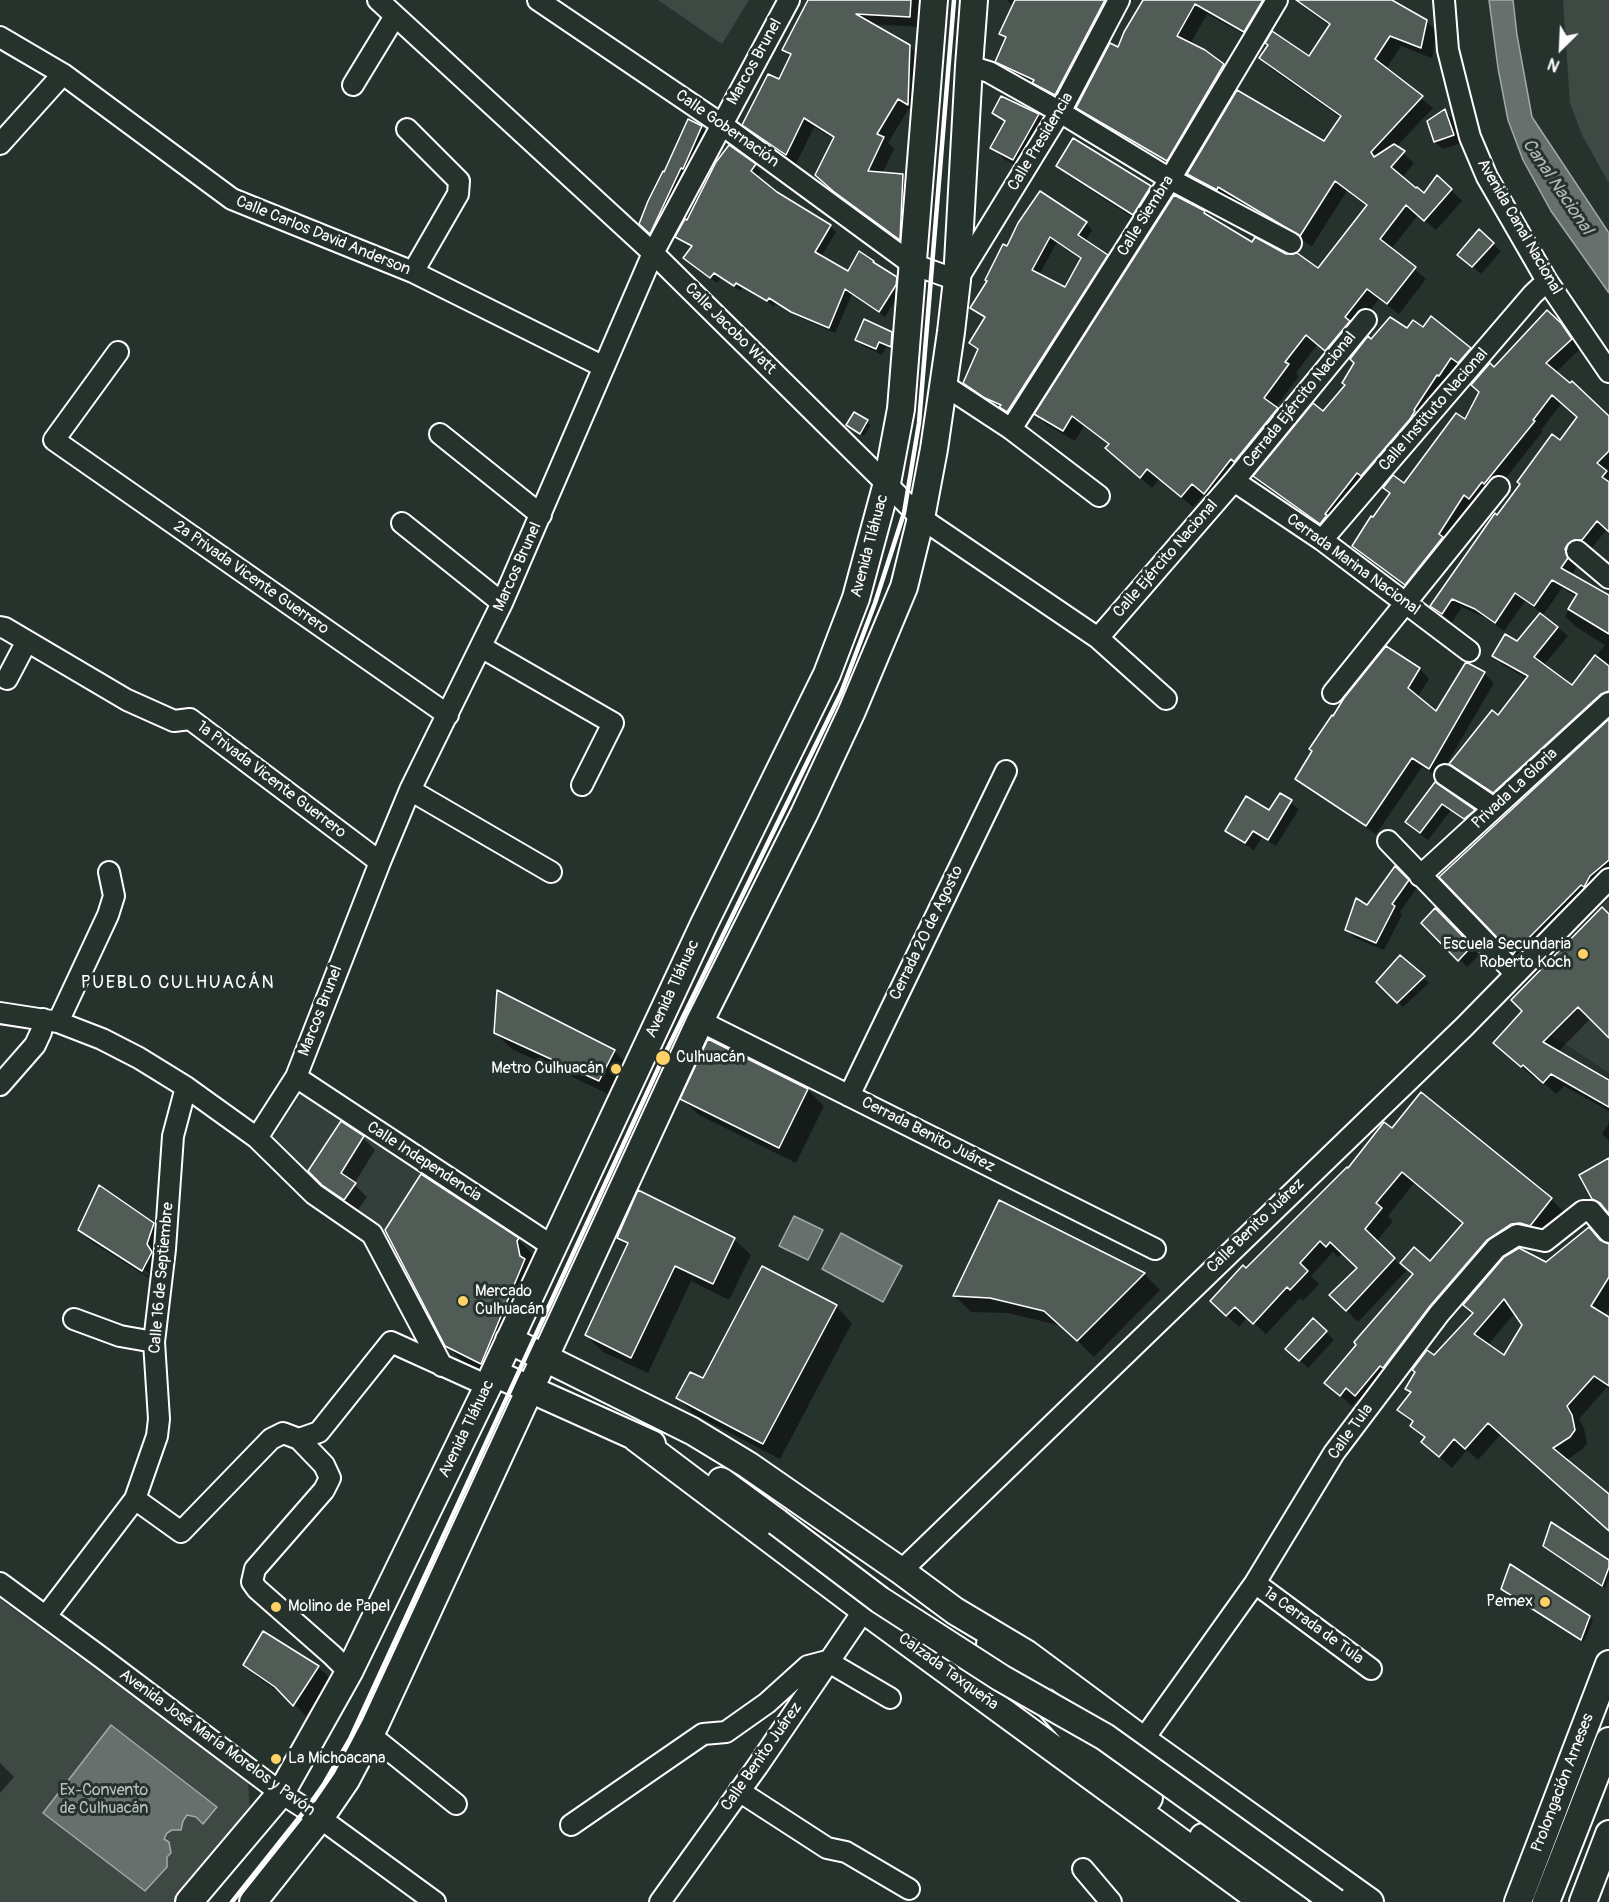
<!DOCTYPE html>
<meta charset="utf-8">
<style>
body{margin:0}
#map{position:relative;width:1609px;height:1902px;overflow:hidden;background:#26332d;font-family:Pangolin,sans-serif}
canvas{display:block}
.north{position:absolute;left:1531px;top:18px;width:60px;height:60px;-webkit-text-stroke:4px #26332d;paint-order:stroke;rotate:204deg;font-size:16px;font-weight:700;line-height:24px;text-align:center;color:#fff}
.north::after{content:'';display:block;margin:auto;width:21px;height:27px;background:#fff;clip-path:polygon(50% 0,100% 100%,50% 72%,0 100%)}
</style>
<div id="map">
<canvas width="1609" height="1902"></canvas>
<div class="north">N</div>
</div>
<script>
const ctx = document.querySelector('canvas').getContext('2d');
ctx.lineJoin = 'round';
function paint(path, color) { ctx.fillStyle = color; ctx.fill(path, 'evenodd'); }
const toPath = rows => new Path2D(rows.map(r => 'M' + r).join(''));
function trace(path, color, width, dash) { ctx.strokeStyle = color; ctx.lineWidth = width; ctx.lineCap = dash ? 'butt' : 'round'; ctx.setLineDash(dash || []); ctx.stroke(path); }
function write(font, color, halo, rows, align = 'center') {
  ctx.font = font + ' Pangolin,sans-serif'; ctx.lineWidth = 6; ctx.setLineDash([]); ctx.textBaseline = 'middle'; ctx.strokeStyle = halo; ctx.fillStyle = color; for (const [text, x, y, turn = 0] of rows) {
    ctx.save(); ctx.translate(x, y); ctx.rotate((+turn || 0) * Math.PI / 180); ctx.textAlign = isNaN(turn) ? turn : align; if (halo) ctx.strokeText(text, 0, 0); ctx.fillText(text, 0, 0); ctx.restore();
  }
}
paint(toPath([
 [1609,899,1609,1073,1570,1047,1550,1036,1511,1000],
 [301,1094,423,1171,385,1230,314,1185,272,1139]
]), '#333f3a');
paint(toPath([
 [658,0,749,0,722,44],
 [1563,0,1609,0,1609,183,1582,135,1570,103],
 [0,1599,248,1781,250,1812,175,1902,0,1902]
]), '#3e4944');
const water = toPath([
 [1489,0,1513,0,1517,35,1532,117,1609,233,1609,293,1551,211,1523,160,1508,120,1498,68,1489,0],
 [794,1216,823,1230,808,1260,779,1246,794,1216],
 [841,1233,902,1266,883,1302,822,1269,841,1233],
 [111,1725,217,1807,203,1824,196,1817,187,1815,183,1821,181,1830,172,1830,167,1833,164,1839,169,1842,171,1853,167,1857,167,1867,145,1891,43,1813,111,1725]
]);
paint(water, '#67706c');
trace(water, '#a4a9a7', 1.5);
paint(toPath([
 [814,0,922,0,919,27,870,24,909,46,920,57,917,114,909,108,888,143,894,149,882,174,903,175,913,185,909,248,845,201,827,185,834,139,814,127,796,164,754,135,744,124,780,81,791,57,784,50],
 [1007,0,1113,0,1062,101,1041,89,1034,82,1003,68,997,61,1006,39,1000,34,1013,7],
 [1145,0,1284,0,1256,41,1207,14,1190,44,1223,65,1234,76,1178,171,1089,118,1078,107,1118,49],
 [1294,0,1390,0,1426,21,1437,32,1432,58,1401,46,1386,69,1433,108,1396,147,1414,163,1402,178,1425,195,1451,190,1462,201,1436,230,1418,215,1391,249,1426,279,1399,314,1379,299,1355,329,1337,361,1317,345,1296,373,1299,376,1275,408,1288,421,1216,503,1204,494,1193,507,1159,479,1152,488,1118,459,1110,445,1084,426,1075,441,1047,425,1036,414,1204,212,1209,218,1253,244,1318,270,1367,207,1347,191,1312,246,1230,197,1228,200,1200,185,1189,174,1324,143,1341,118,1271,69,1260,58,1309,58,1330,26],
 [1445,111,1452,118,1461,143,1443,149,1435,142,1429,121],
 [994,113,1038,115,1050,127,1025,171,1004,159,992,147,1005,124],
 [701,127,708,134,657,239,641,224],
 [1074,140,1151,187,1161,198,1144,225,1069,176,1058,165],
 [755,166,761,172,756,177,776,193,830,226,836,232,821,257,849,273,896,279,902,285,901,291,885,317,852,294,835,333,799,317,776,303,774,306,743,288,740,291,721,278,717,283,691,264,693,247,677,236,688,222],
 [1086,223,1092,230,1085,242,1113,263,1015,418,1003,408,972,390,965,383,979,350,971,343,986,319,972,308,1008,248],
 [1057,242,1082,259,1066,289,1039,275],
 [1493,244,1501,251,1481,274,1467,262],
 [1560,324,1570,334,1580,349,1555,373,1607,417,1609,415,1609,531,1607,529,1591,549,1582,549,1574,558,1576,568,1572,575,1609,596,1609,704,1503,801,1460,773,1451,764,1498,717,1527,679,1503,665,1494,656,1517,643,1541,613,1525,601,1504,631,1486,618,1462,607,1452,622,1431,606,1497,517,1561,442,1578,417,1562,403,1541,430,1543,431,1415,593,1363,555,1354,545,1391,494,1385,488,1404,485,1465,422,1494,369],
 [1562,588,1577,597,1565,616,1575,626,1605,645,1572,687,1543,666,1568,636,1543,615],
 [1423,329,1470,348,1476,354,1464,368,1458,363,1445,380,1444,379,1419,417,1326,529,1255,476,1323,413,1346,385,1372,341,1408,331],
 [891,333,898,340,897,352,886,347,882,355,863,346,856,339],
 [854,414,871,425,864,436,848,425],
 [1387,648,1420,669,1429,679,1417,698,1437,713,1467,664,1484,673,1494,683,1439,777,1422,767,1376,834,1306,788,1297,778],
 [1609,721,1609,877,1523,962,1441,877],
 [1436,784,1474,811,1481,818,1473,826,1451,810,1428,840,1414,830,1407,822],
 [1280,795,1299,809,1276,846,1262,837,1254,850,1234,838,1227,831,1269,812],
 [1396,868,1416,889,1400,912,1402,915,1384,950,1355,938,1347,930,1368,907],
 [1435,910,1479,955,1467,967,1423,923],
 [1609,916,1609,1036,1591,1018,1558,1052,1609,1081,1609,1111,1564,1086,1556,1094,1536,1076,1534,1078,1508,1055],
 [1400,957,1429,983,1403,1007,1378,982],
 [495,1033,614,1051,630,1067,615,1097,512,1049],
 [709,1041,808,1090,824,1106,796,1163,699,1115,682,1099],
 [1421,1094,1551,1199,1563,1211,1543,1237,1499,1252,1368,1407,1358,1399,1352,1406,1326,1383,1464,1224,1414,1183,1388,1216,1393,1221,1376,1242,1406,1271,1358,1322,1331,1295,1359,1268,1343,1253,1338,1257,1333,1252,1311,1276,1319,1284,1303,1301,1300,1298,1266,1334,1247,1317,1239,1327,1224,1313,1246,1270,1348,1170,1392,1130],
 [341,1123,363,1138,375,1150,354,1184,367,1197,357,1211,336,1197,310,1171],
 [1609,1123,1609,1141,1602,1134],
 [1000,1202,1144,1274,1160,1290,1094,1357,1062,1326,1008,1313,971,1312,955,1296],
 [153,1224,165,1237,155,1282,92,1242,79,1230],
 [91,1237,149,1273,148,1276,91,1240],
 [618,1237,734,1239,751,1255,729,1300,691,1281,648,1373,603,1352,586,1335,628,1247],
 [518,1239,534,1256,535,1272,497,1379,463,1362,446,1345],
 [1605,1245,1609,1245,1609,1308,1604,1316,1609,1319,1609,1389,1607,1387,1579,1419,1584,1428,1587,1443,1583,1449,1566,1460,1609,1496,1609,1530,1501,1434,1478,1460,1467,1450,1452,1468,1423,1442,1426,1439,1399,1410,1412,1394,1406,1388,1474,1314,1465,1305,1546,1264],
 [1515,1313,1524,1325,1504,1357,1488,1345],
 [836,1306,852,1323,780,1459,694,1414,678,1398],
 [1314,1320,1334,1340,1308,1368,1295,1356],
 [1548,1549,1609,1562,1609,1577,1605,1588],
 [1506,1592,1589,1617,1593,1620,1584,1642],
 [263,1633,318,1667,331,1679,306,1716,289,1699,257,1677,245,1664],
 [0,1763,14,1777,0,1793]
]), '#0007');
const building = toPath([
 [808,0,911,0,910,17,856,14,910,45,908,105,898,99,877,134,884,137,868,171,903,174,900,240,833,191,815,175,834,137,804,118,786,155,742,125,768,74,779,79,791,54,782,50,808,0],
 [1015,0,1105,0,1055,95,1032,83,1034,80,995,62,1006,37,999,34,1015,0],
 [1143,0,1263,0,1244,32,1195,4,1177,36,1205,50,1224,64,1167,161,1076,108,1110,43,1118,47,1124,32,1143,0],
 [1296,0,1392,0,1427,20,1421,48,1390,36,1375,59,1423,96,1371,152,1374,157,1394,144,1405,151,1391,167,1416,188,1417,187,1424,193,1437,175,1452,189,1424,221,1406,205,1380,239,1416,267,1387,304,1367,289,1345,317,1350,321,1325,351,1306,335,1285,362,1289,364,1264,398,1278,408,1234,462,1231,459,1204,494,1192,484,1181,497,1147,469,1140,478,1105,448,1109,444,1072,416,1063,431,1034,414,1174,195,1205,211,1204,213,1252,242,1255,237,1286,254,1297,253,1318,268,1367,205,1335,181,1300,236,1218,187,1217,190,1187,174,1237,90,1324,141,1341,116,1259,58,1268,45,1265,43,1272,31,1309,56,1330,24,1296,0],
 [1001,96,1039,114,1013,160,990,148,1005,121,992,113,1001,96],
 [1445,109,1454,135,1434,142,1427,121,1445,109],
 [688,119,702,126,683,169,681,168,650,234,639,224,648,201,663,171,664,172,688,119],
 [1073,138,1151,186,1133,215,1056,166,1073,138],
 [729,145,756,164,751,171,777,192,831,225,815,252,848,271,859,251,874,261,873,262,897,277,896,285,879,312,845,289,829,328,791,312,769,298,767,301,736,283,734,286,714,273,710,278,683,258,692,246,675,237,685,219,687,220,716,162,729,145],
 [1040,191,1087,222,1078,235,1108,255,1007,412,999,407,1001,405,985,398,963,383,978,349,969,343,985,317,970,308,987,281,985,280,1003,244,1007,246,1018,223,1040,191],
 [1050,237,1081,258,1065,287,1032,270,1050,237],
 [1479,229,1494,243,1472,267,1457,255,1479,229],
 [1547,310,1561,323,1572,339,1546,363,1570,383,1572,381,1609,416,1609,451,1597,463,1607,471,1602,477,1609,482,1609,532,1597,521,1582,540,1574,540,1568,544,1565,549,1568,558,1561,568,1609,595,1609,634,1568,609,1577,594,1552,580,1534,606,1515,593,1495,623,1475,609,1452,599,1442,614,1430,606,1495,513,1497,515,1520,484,1517,482,1552,434,1560,440,1577,417,1552,395,1533,420,1535,421,1484,484,1482,482,1469,499,1464,495,1439,534,1443,537,1405,585,1352,546,1371,516,1373,517,1390,493,1383,488,1393,475,1404,483,1456,413,1465,419,1479,392,1471,385,1490,363,1494,367,1547,310],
 [1431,316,1471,348,1458,363,1451,358,1439,376,1437,375,1414,410,1415,411,1410,419,1361,476,1357,473,1325,514,1327,515,1320,524,1253,476,1313,403,1323,411,1345,385,1342,383,1354,363,1350,359,1368,336,1371,339,1390,317,1407,328,1413,320,1423,327,1431,316],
 [864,319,892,332,891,347,879,342,876,349,855,340,864,319],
 [854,412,868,420,860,434,846,425,854,412],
 [1540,613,1558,627,1534,657,1572,685,1595,655,1609,666,1609,691,1601,694,1493,793,1449,764,1492,710,1498,715,1528,676,1492,656,1505,634,1517,641,1540,613],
 [1386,646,1420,668,1408,688,1436,711,1466,662,1485,672,1429,769,1412,758,1366,826,1295,779,1312,751,1309,749,1332,715,1333,716,1344,698,1386,646],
 [1609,719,1609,860,1590,876,1584,887,1581,885,1513,954,1439,877,1609,719],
 [1435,782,1475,810,1464,819,1442,804,1420,833,1405,822,1435,782],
 [1280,793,1292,800,1268,840,1253,831,1245,843,1225,831,1246,796,1269,810,1280,793],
 [1395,866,1409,880,1392,904,1395,906,1376,943,1345,930,1356,898,1367,905,1395,866],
 [1602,907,1609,914,1609,1038,1578,1007,1543,1042,1609,1080,1609,1107,1551,1074,1543,1083,1523,1065,1521,1067,1493,1043,1522,1011,1511,1000,1602,907],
 [1435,908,1472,946,1458,961,1421,923,1435,908],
 [1400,955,1425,976,1397,1003,1376,982,1400,955],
 [497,990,615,1050,599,1081,494,1033,497,990],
 [708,1039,808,1089,779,1148,680,1099,708,1039],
 [1421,1092,1552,1198,1530,1226,1520,1223,1511,1224,1487,1240,1430,1306,1383,1368,1380,1366,1355,1396,1346,1388,1340,1396,1324,1383,1356,1345,1354,1342,1413,1274,1400,1263,1414,1247,1430,1261,1463,1223,1402,1172,1376,1203,1382,1208,1365,1229,1395,1258,1346,1311,1329,1295,1357,1268,1330,1242,1326,1247,1320,1241,1300,1263,1308,1271,1290,1290,1287,1287,1253,1324,1235,1307,1226,1316,1210,1301,1243,1265,1246,1268,1347,1167,1348,1168,1384,1122,1392,1128,1421,1092],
 [341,1121,364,1136,341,1173,356,1183,344,1200,322,1185,308,1171,341,1121],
 [1609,1158,1609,1214,1600,1203,1592,1199,1579,1175,1609,1158],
 [421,1174,519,1238,517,1241,520,1256,525,1259,481,1364,445,1346,385,1230,421,1174],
 [99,1185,154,1223,147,1244,152,1252,142,1271,78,1230,99,1185],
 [638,1190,735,1238,713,1284,675,1266,631,1358,585,1335,628,1243,617,1238,638,1190],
 [999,1200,1145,1273,1077,1341,1044,1311,990,1298,953,1296,999,1200],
 [1589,1227,1600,1240,1609,1244,1609,1277,1591,1306,1609,1317,1609,1386,1594,1376,1567,1406,1572,1415,1575,1430,1570,1437,1553,1448,1609,1494,1609,1531,1488,1423,1465,1449,1454,1439,1439,1457,1421,1442,1425,1437,1410,1426,1413,1421,1397,1410,1411,1392,1405,1389,1415,1372,1412,1370,1427,1350,1434,1355,1473,1313,1463,1305,1504,1257,1519,1248,1546,1262,1589,1227],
 [1504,1299,1522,1325,1504,1355,1474,1334,1504,1299],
 [762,1266,837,1305,763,1444,676,1398,690,1372,703,1378,762,1266],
 [1313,1318,1327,1331,1299,1361,1285,1349,1313,1318],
 [1551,1522,1609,1560,1609,1567,1602,1586,1543,1546,1551,1522],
 [1510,1564,1590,1616,1581,1640,1501,1589,1510,1564],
 [263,1631,319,1666,293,1706,275,1687,243,1665,263,1631]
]);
paint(building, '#515c57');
trace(building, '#fff', 1.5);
const minor = toPath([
 [378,0,653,253,921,518,1098,638,1166,699],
 [538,0,721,124,912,264,957,280,1060,112,1119,0],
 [1444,0,1448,50,1459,94,1470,137,1487,177,1547,281,1609,372],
 [0,37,63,74,232,199,413,272,604,367],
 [969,66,989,72,1060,112,1170,179,1291,243],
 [353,85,395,16],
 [407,129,459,181,458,194,413,272],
 [0,144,63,74],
 [118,352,54,440,448,715],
 [944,385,1011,429,1099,496],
 [1011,429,1170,179,1277,0],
 [440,434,541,515],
 [1234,481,1322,540,1469,651],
 [402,523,502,603],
 [1322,540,1533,294,1547,281],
 [1577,551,1609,578],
 [0,627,5,628,127,700,174,721,190,719,380,862],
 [1098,638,1234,481,1366,320],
 [481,647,613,723,582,785],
 [7,679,27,641],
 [1333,693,1499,487],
 [1445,775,1494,808],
 [410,790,551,872],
 [1388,841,1515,973],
 [1420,876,1609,703],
 [0,1013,58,1022,102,1039,139,1058,186,1087,257,1138,314,1194,372,1234,442,1366],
 [700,1021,1155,1249],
 [58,1022,108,915,114,896,109,872],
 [296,1077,552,1246],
 [0,1085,35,1045,41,1032,43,1019],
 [849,1096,1006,771],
 [257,1138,296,1077,380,862,410,790,502,603,653,253,789,0],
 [74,1319,120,1336,154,1342],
 [299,1439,324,1465,330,1478,324,1490,255,1569,252,1582,257,1589,332,1655,349,1672],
 [135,1499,181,1532,271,1439,283,1433,299,1439,319,1432,391,1342,488,1386],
 [901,1571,1464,1027,1609,879],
 [0,1583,102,1658,281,1793,320,1818,435,1902],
 [1255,1583,1371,1669],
 [46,1616,135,1499,157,1436,159,1419,154,1342,165,1249,173,1136,186,1087],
 [369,1737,379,1742,456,1804],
 [1143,1740,1255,1583,1334,1453,1439,1314,1496,1248,1517,1235,1545,1241,1583,1211,1591,1211,1609,1232],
 [739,1791,827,1848,846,1852,909,1889],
 [571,1825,703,1734,726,1732,767,1703,808,1666,827,1661,890,1698],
 [1083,1869,1111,1902],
 [660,1902,757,1767,864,1610]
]);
const major = toPath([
 [509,1340,692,1431,748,1465,901,1571,955,1611,1027,1654,1143,1740,1370,1902],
 [494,1373,652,1444],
 [636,1438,864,1610,1263,1902],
 [721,1481,777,1522],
 [990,1644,1013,1666,1093,1754,1149,1798],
 [1203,1837,1295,1902],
 [189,1902,281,1793,349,1672,488,1386,704,924,827,674,856,598,887,483,901,409,934,0],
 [253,1902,320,1818,346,1780,375,1725,700,1021,804,814,852,711,904,587,921,518,934,449,951,332,957,280,969,66,974,0],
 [1518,1902,1609,1664],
 [1546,1902,1609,1741],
 [1583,1902,1609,1834]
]);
trace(minor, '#fff', 24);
trace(major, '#fff', 30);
trace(minor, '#26332d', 20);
trace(major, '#26332d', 26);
trace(toPath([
 [232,1902,310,1804,324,1784,350,1739,663,1058,841,693,875,603,904,513,919,423,954,0]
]), '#fff', 4.5);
const majorBridge = toPath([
 [777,1522,880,1600,1001,1678,1105,1737,1335,1902]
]);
trace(majorBridge, '#fff', 30, []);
trace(majorBridge, '#26332d', 26);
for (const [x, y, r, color] of [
 [1583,954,6,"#ffd166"],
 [663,1058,8,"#ffd166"],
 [616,1069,6,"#ffd166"],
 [463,1301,6,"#ffd166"],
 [1545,1602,6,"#ffd166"],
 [276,1607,6,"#ffd166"],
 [276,1759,6,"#ffd166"]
]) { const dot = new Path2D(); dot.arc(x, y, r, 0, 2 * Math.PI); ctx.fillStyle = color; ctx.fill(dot); trace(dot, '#26332d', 2); }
write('16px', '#fff', '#26332d', [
 ["Marcos Brunel",755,62,-61],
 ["Calle Gobernación",727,129,35],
 ["Calle Presidencia",1041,142,-59],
 ["Calle Siembra",1146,216,-58],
 ["Avenida Canal Nacional",1519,227,60],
 ["Calle Carlos David Anderson",323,236,22],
 ["Calle Jacobo Watt",730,329,45],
 ["Cerrada Ejército Nacional",1300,400,-51],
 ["Calle Instituto Nacional",1434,410,-49],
 ["Avenida Tláhuac",870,546,-75],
 ["Calle Ejército Nacional",1166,559,-49],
 ["Cerrada Marina Nacional",1353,565,36],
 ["Marcos Brunel",518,567,-66],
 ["2ª Privada Vicente Guerrero",251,578,35],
 ["1ª Privada Vicente Guerrero",271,780,37],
 ["Privada La Gloria",1515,789,-43],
 ["Cerrada 20 de Agosto",927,933,-64],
 ["Avenida Tláhuac",673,989,-65],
 ["Marcos Brunel",321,1011,-69],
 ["Cerrada Benito Juárez",928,1135,27],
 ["Calle Independencia",424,1162,33],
 ["Calle Benito Juárez",1256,1226,-44],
 ["Calle 16 de Septiembre",162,1278,-85],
 ["Avenida Tláhuac",467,1429,-64],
 ["Calle Tula",1351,1432,-54],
 ["1ª Cerrada de Tula",1313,1626,36],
 ["Calzada Taxqueña",948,1672,36],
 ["Avenida José María Morelos y Pavón",217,1743,36],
 ["Calle Benito Juárez",762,1757,-55],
 ["Prolongación Arneses",1563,1783,-69]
]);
write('16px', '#fff', '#26332d', [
 ["Escuela Secundaria",1571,945,"right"],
 ["Roberto Koch",1571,963,"right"],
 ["Culhuacán",676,1058],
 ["Metro Culhuacán",604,1069,"right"],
 ["Mercado",475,1292],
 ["Culhuacán",475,1310],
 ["Pemex",1533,1602,"right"],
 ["Molino de Papel",288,1607],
 ["La Michoacana",288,1759]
], 'left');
write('16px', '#bbbfbe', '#26332d', [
 ["Ex-Convento",104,1791],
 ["de Culhuacán",104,1809]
]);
write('italic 18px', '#b3b8b6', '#26332d', [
 ["Canal Nacional",1557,187,56]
]);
ctx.letterSpacing = '1.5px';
write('18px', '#fff', '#26332d', [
 ["PUEBLO CULHUACÁN",178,983]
]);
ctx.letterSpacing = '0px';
</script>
